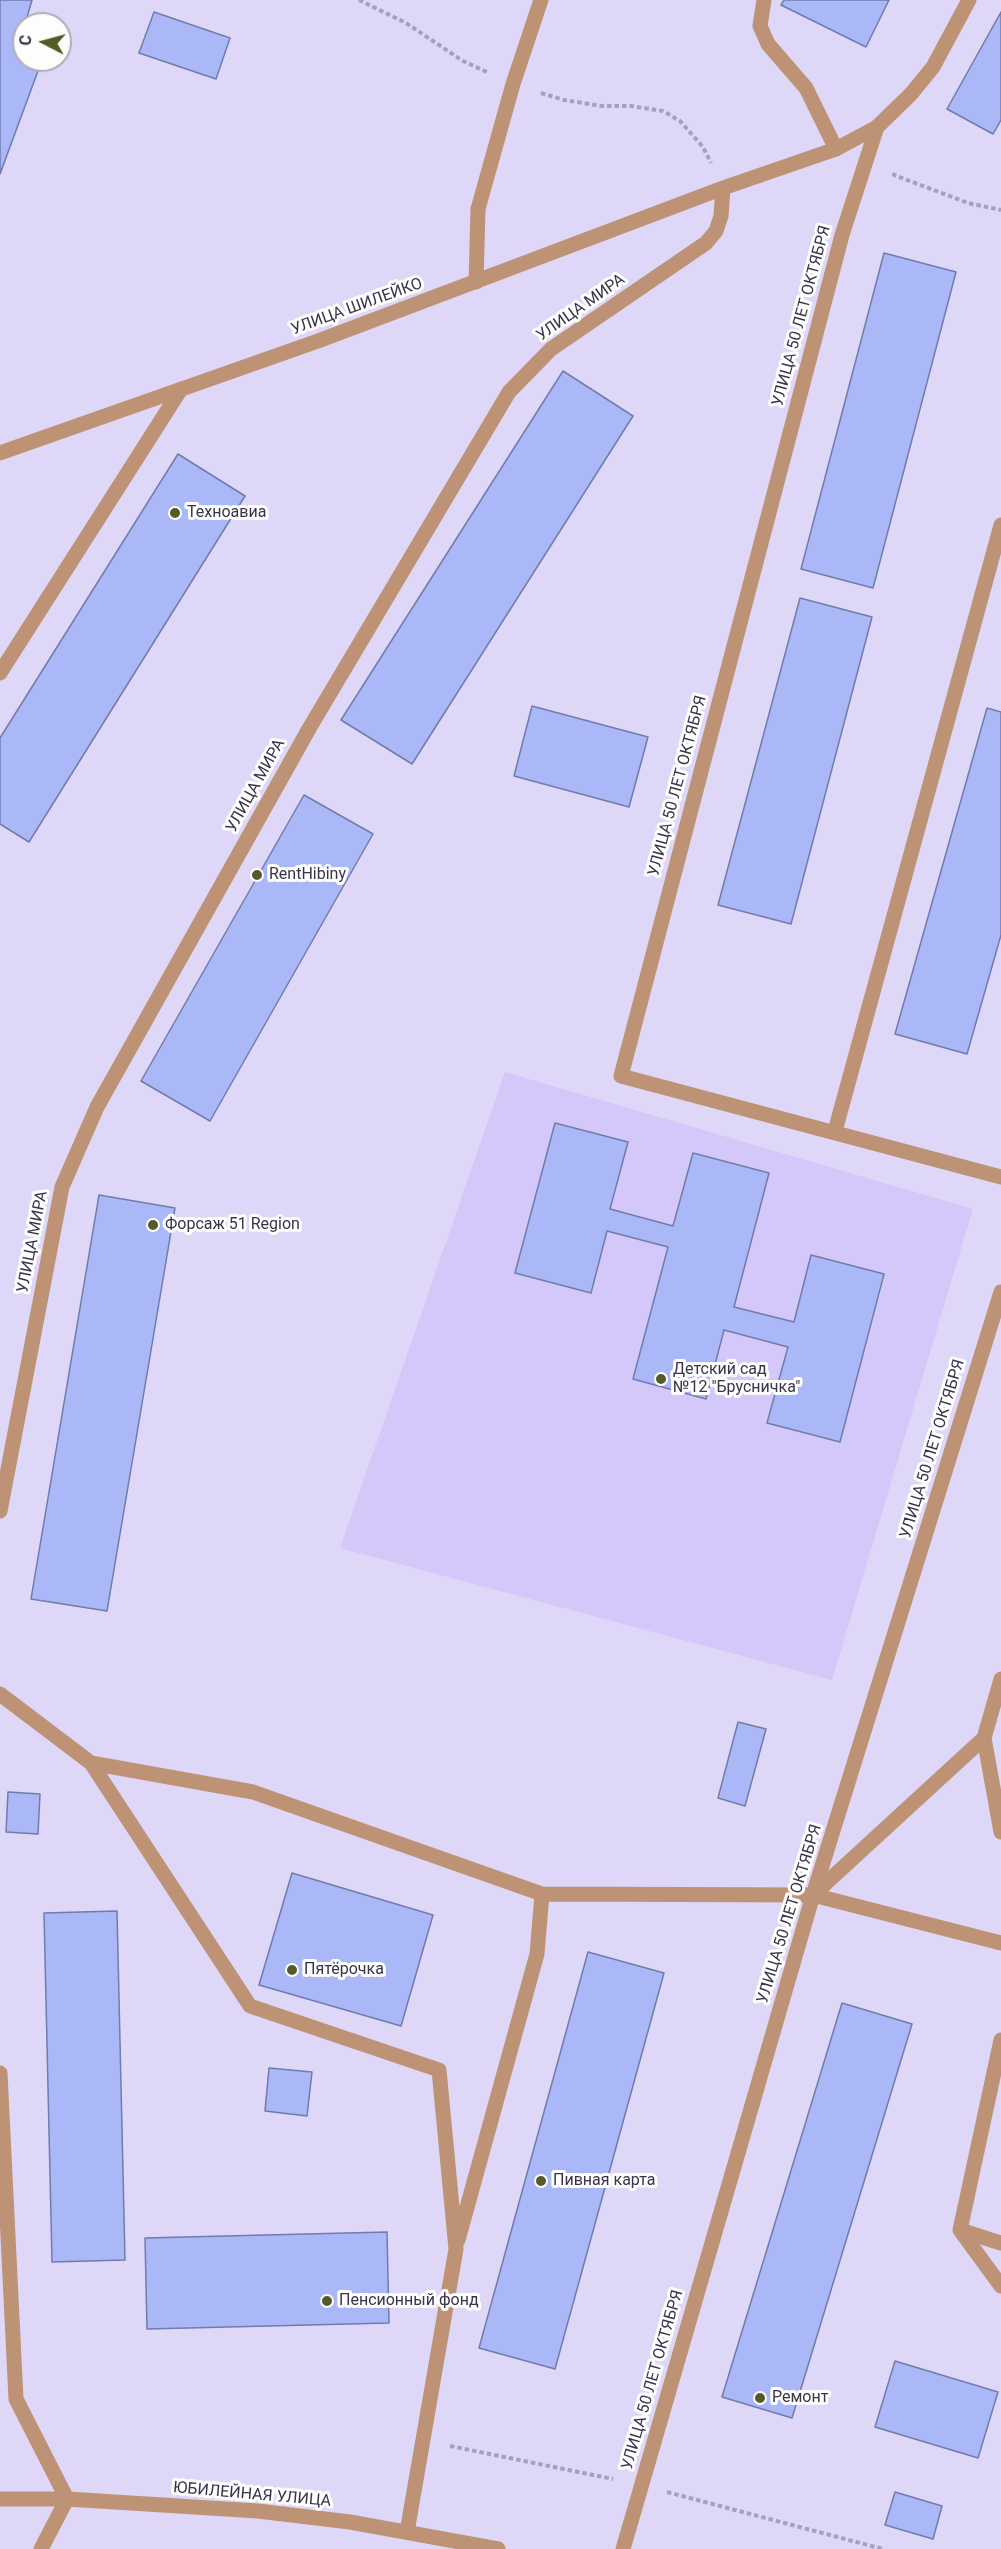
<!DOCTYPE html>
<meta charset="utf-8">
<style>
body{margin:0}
#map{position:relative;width:1001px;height:2549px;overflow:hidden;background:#ded7f8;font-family:Roboto,sans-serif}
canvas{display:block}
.north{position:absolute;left:12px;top:12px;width:60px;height:60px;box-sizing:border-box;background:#fdfdfd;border:2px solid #afadb5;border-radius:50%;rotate:276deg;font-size:16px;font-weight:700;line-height:24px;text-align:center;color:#39344a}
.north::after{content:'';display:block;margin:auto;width:21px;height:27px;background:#545a28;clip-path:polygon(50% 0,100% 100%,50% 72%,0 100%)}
</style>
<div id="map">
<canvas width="1001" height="2549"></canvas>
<div class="north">С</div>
</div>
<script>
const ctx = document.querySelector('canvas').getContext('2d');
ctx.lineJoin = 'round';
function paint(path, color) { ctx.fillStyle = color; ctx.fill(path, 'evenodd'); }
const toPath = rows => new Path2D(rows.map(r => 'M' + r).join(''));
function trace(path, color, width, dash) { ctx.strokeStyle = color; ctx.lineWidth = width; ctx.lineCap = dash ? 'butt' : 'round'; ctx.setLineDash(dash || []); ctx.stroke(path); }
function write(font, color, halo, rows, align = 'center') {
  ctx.font = font + ' Roboto,sans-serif'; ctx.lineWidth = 6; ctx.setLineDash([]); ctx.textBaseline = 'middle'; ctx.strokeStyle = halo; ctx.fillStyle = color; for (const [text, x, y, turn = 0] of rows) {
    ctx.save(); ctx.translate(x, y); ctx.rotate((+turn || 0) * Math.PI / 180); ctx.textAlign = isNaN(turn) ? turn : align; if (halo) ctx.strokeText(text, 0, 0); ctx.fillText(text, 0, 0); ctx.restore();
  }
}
paint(toPath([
 [505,1072,973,1209,832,1680,340,1548]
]), '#d3c8f9');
const building = toPath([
 [0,0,32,0,27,17,47,24,24,24,24,60,42,60,0,174,0,0],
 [784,0,889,0,866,47,781,5,784,0],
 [154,12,230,38,216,79,139,53,154,12],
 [1001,12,1001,120,993,134,947,109,1001,12],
 [884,253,956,272,873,588,801,569,884,253],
 [563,371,633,416,412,764,341,720,563,371],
 [178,454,245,496,29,842,0,824,0,738,178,454],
 [800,598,872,617,791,924,718,905,800,598],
 [532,706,648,737,629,807,514,776,532,706],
 [987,708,1001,712,1001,935,967,1054,895,1034,987,708],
 [304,795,373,834,210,1121,141,1081,304,795],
 [555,1123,628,1142,610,1209,673,1226,693,1153,769,1173,734,1307,794,1322,811,1255,884,1274,840,1442,767,1423,788,1347,724,1330,706,1399,633,1379,668,1247,607,1231,591,1293,515,1273,555,1123],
 [99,1195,175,1208,107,1611,31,1599,99,1195],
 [738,1722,766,1729,745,1806,718,1798,738,1722],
 [8,1792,40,1794,38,1834,6,1832,8,1792],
 [292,1873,433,1915,401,2026,259,1985,292,1873],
 [117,1911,125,2260,52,2262,44,1913,117,1911],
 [588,1952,664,1973,555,2369,479,2348,588,1952],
 [842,2003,912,2024,792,2418,722,2397,842,2003],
 [269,2068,312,2072,307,2116,265,2111,269,2068],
 [387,2232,389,2323,147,2329,145,2238,387,2232],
 [895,2361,998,2392,978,2458,875,2427,895,2361],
 [895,2492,942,2506,933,2539,885,2525,895,2492]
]);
paint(building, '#abb8f7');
trace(building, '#717bac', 1.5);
trace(toPath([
 [359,0,406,23,463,61,489,73],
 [541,93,564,100,602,106,631,106,663,111,680,121,703,147,711,163],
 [895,173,894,175,968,203,1001,210],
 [450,2446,613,2479],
 [667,2492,883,2549]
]), '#a6a0bd', 4, [4.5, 3]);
trace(toPath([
 [764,0,760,26,768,44,806,88,836,149],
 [877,127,842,235,621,1076,1001,1177],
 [476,282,478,209,513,84,541,0],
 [0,673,181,389],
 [835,1131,1001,525],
 [1001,1679,984,1738,1001,1832],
 [0,1694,91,1763,250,2006,439,2070,456,2249,407,2532],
 [91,1763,253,1792,542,1894,813,1895,1001,1943],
 [813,1895,984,1738],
 [1001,2040,960,2230,1001,2286],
 [960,2230,1001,2243],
 [458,2240,537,1954,542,1894],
 [41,2549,67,2499],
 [623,2549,813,1895,1001,1292]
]), '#be9274', 15);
trace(toPath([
 [0,453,318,341,723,188,836,149,877,127,911,94,933,67,969,0],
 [0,1511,62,1187,97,1107,310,727,509,392,551,349,706,243,716,231,721,216,723,188],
 [0,2073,16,2399,67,2499]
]), '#be9274', 15);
trace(toPath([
 [0,2499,67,2499,258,2511,350,2522,498,2549]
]), '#be9274', 15);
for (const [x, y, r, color] of [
 [175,513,6,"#545a28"],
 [257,875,6,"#545a28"],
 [153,1225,6,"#545a28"],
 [661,1379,6,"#545a28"],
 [292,1970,6,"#545a28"],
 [541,2181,6,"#545a28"],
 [327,2301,6,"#545a28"],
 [760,2398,6,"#545a28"]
]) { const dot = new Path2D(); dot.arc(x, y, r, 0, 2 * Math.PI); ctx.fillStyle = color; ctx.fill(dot); trace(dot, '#fdfdfd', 2); }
write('16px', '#39344a', '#fdfdfd', [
 ["УЛИЦА ШИЛЕЙКО",357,307,-20],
 ["УЛИЦА МИРА",581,308,-35],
 ["УЛИЦА 50 ЛЕТ ОКТЯБРЯ",802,316,-75],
 ["УЛИЦА МИРА",256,786,-61],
 ["УЛИЦА 50 ЛЕТ ОКТЯБРЯ",678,786,-75],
 ["УЛИЦА МИРА",33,1242,-79],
 ["УЛИЦА 50 ЛЕТ ОКТЯБРЯ",933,1449,-73],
 ["УЛИЦА 50 ЛЕТ ОКТЯБРЯ",790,1914,-73],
 ["УЛИЦА 50 ЛЕТ ОКТЯБРЯ",653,2380,-74],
 ["ЮБИЛЕЙНАЯ УЛИЦА",252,2495,5]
]);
write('16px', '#39344a', '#fdfdfd', [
 ["Техноавиа",187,513],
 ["RentHibiny",269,875],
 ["Форсаж 51 Region",165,1225],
 ["Детский сад",673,1370],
 ["№12 \"Брусничка\"",673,1388],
 ["Пятёрочка",304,1970],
 ["Пивная карта",553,2181],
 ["Пенсионный фонд",339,2301],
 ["Ремонт",772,2398]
], 'left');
</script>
